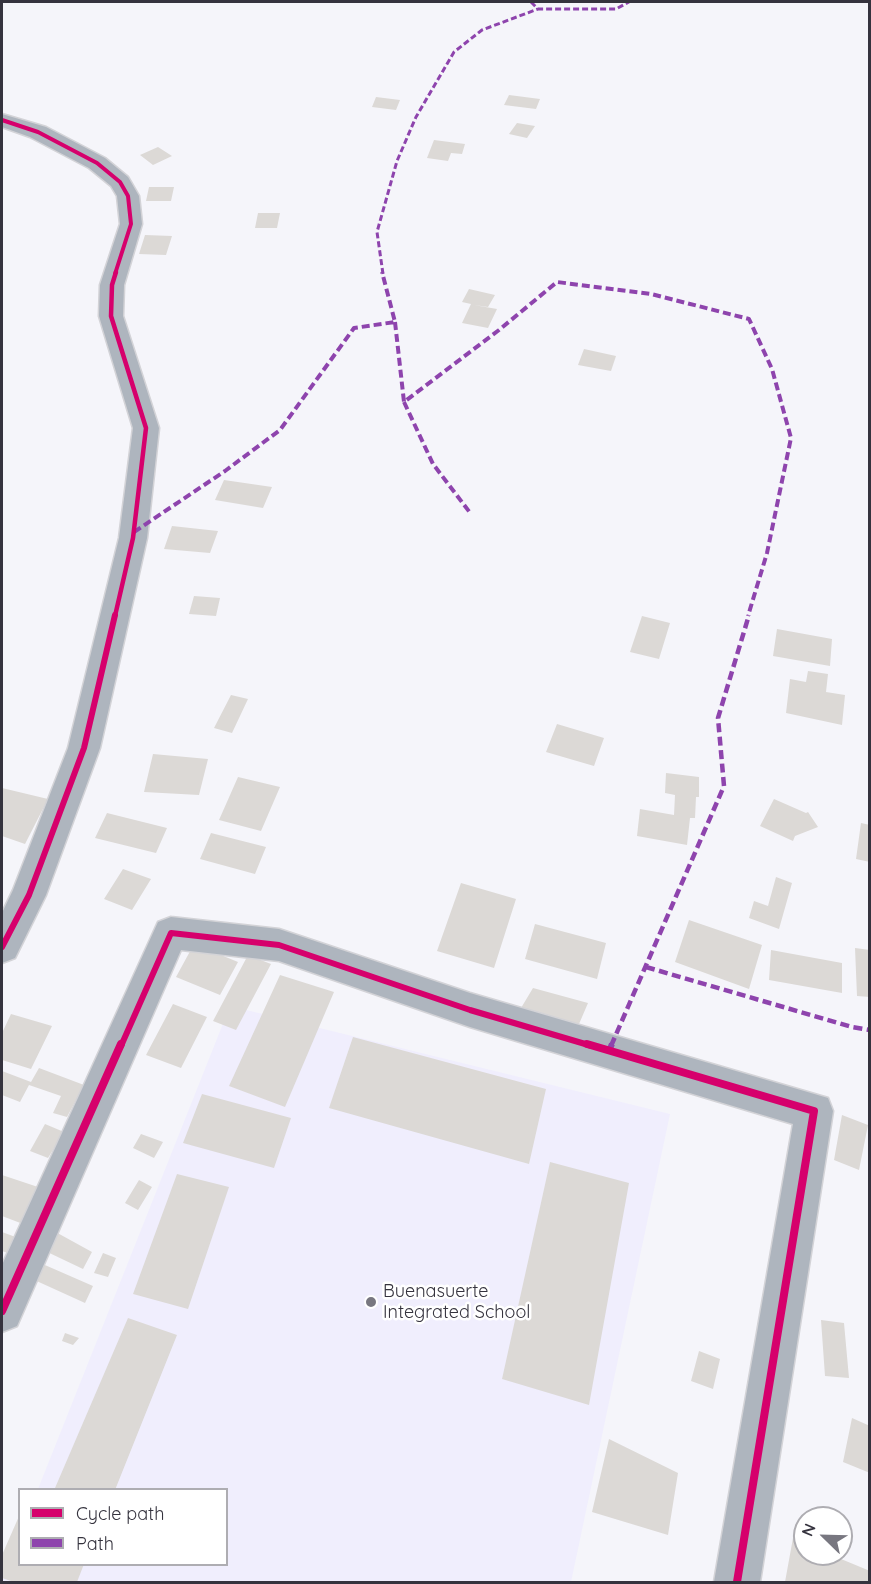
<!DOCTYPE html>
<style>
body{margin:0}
#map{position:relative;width:871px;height:1584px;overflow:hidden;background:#f5f5fa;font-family:Quicksand,sans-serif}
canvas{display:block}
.frame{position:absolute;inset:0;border:3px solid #35333e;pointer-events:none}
.legend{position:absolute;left:18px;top:1488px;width:210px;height:78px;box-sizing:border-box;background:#fff;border:2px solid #aeadb2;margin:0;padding:8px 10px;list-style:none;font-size:18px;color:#35333e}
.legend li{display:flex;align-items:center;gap:12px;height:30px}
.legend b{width:30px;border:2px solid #aeadb2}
.north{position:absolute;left:793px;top:1506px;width:60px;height:60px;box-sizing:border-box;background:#fff;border:2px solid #aeadb2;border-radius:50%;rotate:293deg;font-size:16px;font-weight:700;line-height:24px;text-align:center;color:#35333e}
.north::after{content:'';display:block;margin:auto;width:21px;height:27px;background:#787780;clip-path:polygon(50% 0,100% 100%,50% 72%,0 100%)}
</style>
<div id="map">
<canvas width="871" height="1584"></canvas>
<div class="frame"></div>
<ul class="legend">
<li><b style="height:8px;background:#d6006c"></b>Cycle path</li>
<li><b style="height:8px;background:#8e44ad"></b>Path</li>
</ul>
<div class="north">N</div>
</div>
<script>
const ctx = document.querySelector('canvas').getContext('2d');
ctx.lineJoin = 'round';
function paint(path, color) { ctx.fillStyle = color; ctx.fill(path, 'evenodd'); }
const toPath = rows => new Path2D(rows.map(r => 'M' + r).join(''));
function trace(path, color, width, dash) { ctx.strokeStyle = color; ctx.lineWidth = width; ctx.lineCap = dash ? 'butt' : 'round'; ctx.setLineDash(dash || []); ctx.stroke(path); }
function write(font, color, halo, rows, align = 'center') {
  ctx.font = font + ' Quicksand,sans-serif'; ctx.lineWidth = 5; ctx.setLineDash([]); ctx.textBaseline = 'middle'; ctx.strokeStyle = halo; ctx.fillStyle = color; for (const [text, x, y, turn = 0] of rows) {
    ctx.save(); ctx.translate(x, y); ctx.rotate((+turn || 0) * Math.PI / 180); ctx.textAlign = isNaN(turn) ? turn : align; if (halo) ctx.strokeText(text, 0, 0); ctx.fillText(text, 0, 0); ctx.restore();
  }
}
paint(toPath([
 [230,1006,670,1114,571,1582,2,1582,19,1536,20,1564,226,1564,226,1490,38,1489]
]), '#f0eefd');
paint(toPath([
 [509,95,540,99,536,109,504,105],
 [376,97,400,100,396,110,372,107],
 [517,123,535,126,527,138,509,134],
 [434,140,465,144,462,154,451,153,448,161,427,158],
 [158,147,172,156,153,165,140,155],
 [149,187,174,187,171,201,146,201],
 [258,213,280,213,277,228,255,228],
 [145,235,172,236,166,255,139,254],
 [469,289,495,295,488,307,474,305,497,309,488,328,462,323,471,304,462,302],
 [584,349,616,356,611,371,578,365],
 [224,480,272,487,263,508,215,500],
 [172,526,218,531,210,553,164,549],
 [194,596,220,598,216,616,189,614],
 [642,616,670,623,659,659,630,652],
 [777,629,832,639,830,666,773,656],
 [808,671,828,674,826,692,845,695,842,725,786,713,790,679,806,682],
 [231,695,248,699,232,733,214,728],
 [557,724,604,738,594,766,546,752],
 [153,754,208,759,199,795,144,792],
 [666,773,699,777,699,797,696,797,695,818,690,818,687,845,637,836,640,809,674,815,675,795,665,793],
 [238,777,280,787,261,831,219,820],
 [2,788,48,799,25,844,2,836],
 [774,799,806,813,808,812,818,827,795,836,793,841,760,826],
 [107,813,167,828,156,853,95,838],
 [861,823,870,825,870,862,856,859],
 [211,833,266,847,255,874,200,859],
 [123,869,151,879,132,910,104,899],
 [776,877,792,883,779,929,749,918,754,901,768,906],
 [461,883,516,899,494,968,437,951],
 [689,920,762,945,749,989,675,962],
 [535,924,606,943,597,979,525,959],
 [194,944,238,962,220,995,176,977],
 [855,948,870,950,870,997,857,996],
 [771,950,842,963,842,993,769,980],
 [248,955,271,964,236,1030,213,1021],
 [280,975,334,992,285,1107,229,1086],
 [533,988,588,1003,579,1024,521,1008],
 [173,1004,207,1017,181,1068,146,1055],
 [11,1014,52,1026,31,1069,2,1060,2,1033],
 [353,1037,546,1089,529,1164,329,1108],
 [39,1068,84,1085,67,1117,53,1113,61,1096,29,1085,20,1102,2,1095,2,1071,31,1082],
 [202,1094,291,1118,274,1168,183,1143],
 [842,1115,868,1125,859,1170,834,1160],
 [45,1124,64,1132,48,1158,30,1151],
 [141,1134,163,1142,154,1158,133,1148],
 [550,1162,629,1183,589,1405,502,1379],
 [177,1174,229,1187,188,1309,133,1294],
 [2,1175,41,1188,23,1224,2,1216],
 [139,1180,152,1187,138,1210,125,1203],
 [52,1230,92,1252,83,1269,41,1249],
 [2,1232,21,1239,13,1255,2,1251],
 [103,1253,116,1258,108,1277,94,1273],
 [38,1262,93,1286,85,1303,30,1278],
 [128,1318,177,1335,115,1490,55,1488],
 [821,1320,844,1323,849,1378,825,1376],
 [65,1333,79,1338,73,1345,62,1341],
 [699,1351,720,1359,713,1389,691,1381],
 [852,1418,870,1426,870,1473,843,1462],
 [609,1439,678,1473,668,1535,592,1512],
 [20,1514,20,1564,84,1564,77,1582,14,1582,2,1578,2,1555],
 [793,1538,805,1544,805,1554,829,1554,870,1571,870,1582,785,1582]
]), '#dcd9d6');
const minor = toPath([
 [2,114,46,127,105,158,128,177,139,196,142,224,124,285,123,316,159,428,147,538,100,748,46,895,15,958,2,963,2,913,13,890,68,748,119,538,133,428,99,316,100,285,120,224,117,196,111,186,89,168,30,137,2,127,2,114],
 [171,917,279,929,470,993,828,1098,833,1111,760,1582,714,1582,793,1124,470,1027,279,961,181,950,17,1326,2,1332,2,1265,158,922,171,917]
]);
trace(minor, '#d3d3d7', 3);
paint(minor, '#aeb5be');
trace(toPath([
 [531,2,538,9,616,9,629,2],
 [383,274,377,232,397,161,416,117,454,52,482,30,538,9]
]), '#8e44ad', 3, [6, 3]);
trace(toPath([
 [395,322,404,402,499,330,557,282,651,294,749,319,772,369,791,438,767,553,748,616],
 [404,402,433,464,471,514],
 [134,532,225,471,280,430,354,328,395,322,382,272]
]), '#8e44ad', 4, [8, 4]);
trace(toPath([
 [646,967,852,1027,870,1030],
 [611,1046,724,786,718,718,749,615]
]), '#8e44ad', 4.5, [9, 4.5]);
trace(toPath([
 [609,1051,612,1044]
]), '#8e44ad', 6, [11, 6]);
trace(toPath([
 [2,120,38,132,97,163,120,182,128,196,131,224,115,274]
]), '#d6006c', 4);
trace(toPath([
 [115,616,133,538,146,428,111,316,112,285,116,272]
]), '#d6006c', 4.5);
trace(toPath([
 [2,947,29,895,84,748,115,615],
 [121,1046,171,933,279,945,470,1010,592,1046]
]), '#d6006c', 6);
trace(toPath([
 [587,1044,814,1111,737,1582],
 [2,1311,121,1044]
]), '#d6006c', 8);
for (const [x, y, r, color] of [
 [371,1302,6,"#787780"]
]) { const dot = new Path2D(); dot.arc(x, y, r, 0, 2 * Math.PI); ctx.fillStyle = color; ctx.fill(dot); trace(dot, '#fff', 2); }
write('18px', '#35333e', '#fff', [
 ["Buenasuerte",383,1292],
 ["Integrated School",383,1313]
], 'left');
</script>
